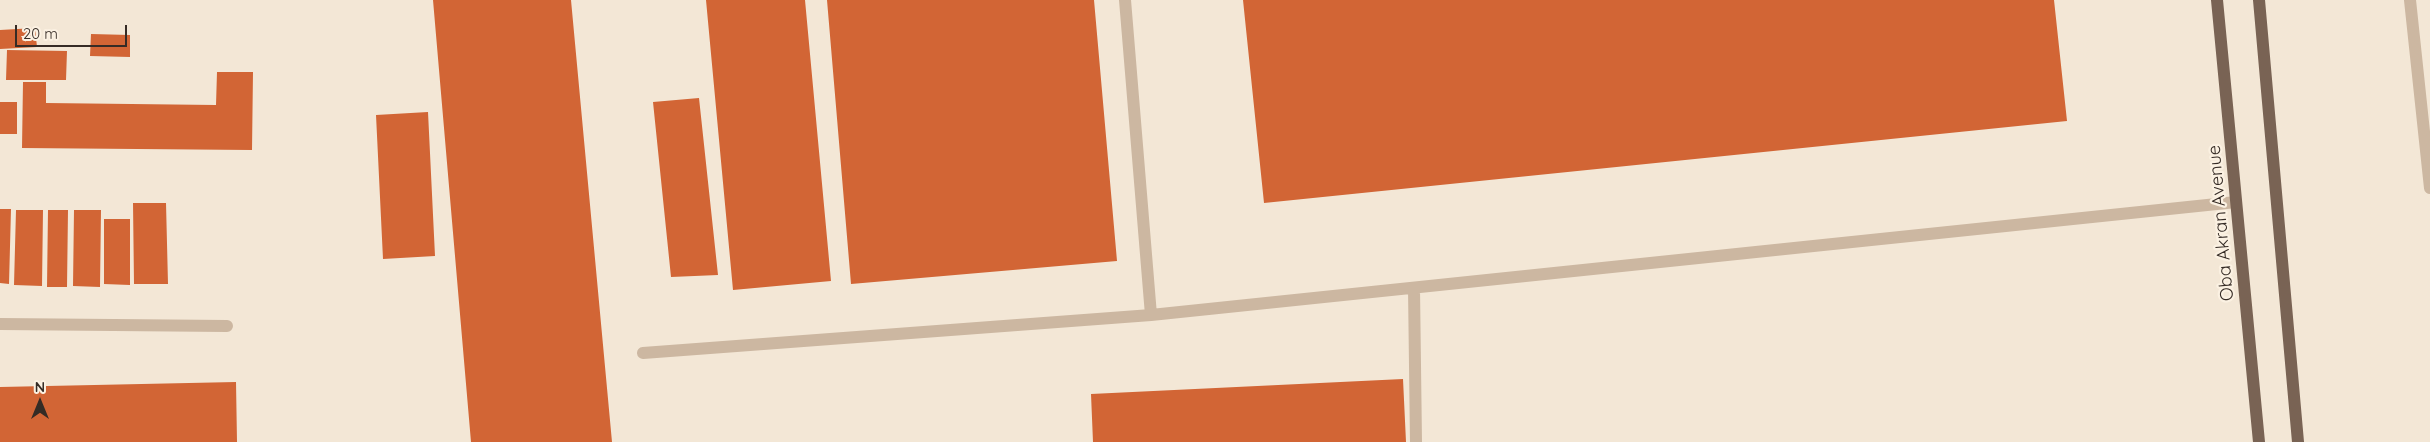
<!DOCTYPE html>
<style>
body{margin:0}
#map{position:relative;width:2430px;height:442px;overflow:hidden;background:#f3e7d6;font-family:Quicksand,sans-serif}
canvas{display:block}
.north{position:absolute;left:15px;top:377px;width:50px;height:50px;-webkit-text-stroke:4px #fbf1e2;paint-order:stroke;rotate:0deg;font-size:14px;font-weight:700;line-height:20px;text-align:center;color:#352b25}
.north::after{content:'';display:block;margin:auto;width:18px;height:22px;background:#352b25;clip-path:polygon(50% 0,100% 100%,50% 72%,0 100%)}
.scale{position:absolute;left:15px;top:25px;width:112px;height:22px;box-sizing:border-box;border:2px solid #352b25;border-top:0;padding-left:6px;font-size:15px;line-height:18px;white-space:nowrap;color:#352b25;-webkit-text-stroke:4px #fbf1e2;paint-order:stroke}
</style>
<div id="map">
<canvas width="2430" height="442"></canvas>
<div class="north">N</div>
<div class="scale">20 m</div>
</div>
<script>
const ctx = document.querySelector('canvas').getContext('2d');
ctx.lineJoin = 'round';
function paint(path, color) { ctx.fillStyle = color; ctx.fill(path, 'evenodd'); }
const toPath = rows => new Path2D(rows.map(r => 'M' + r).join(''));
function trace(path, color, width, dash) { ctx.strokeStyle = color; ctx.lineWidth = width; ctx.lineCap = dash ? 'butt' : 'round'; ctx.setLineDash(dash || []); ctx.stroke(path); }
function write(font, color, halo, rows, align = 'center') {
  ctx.font = font + ' Quicksand,sans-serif'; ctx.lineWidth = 4.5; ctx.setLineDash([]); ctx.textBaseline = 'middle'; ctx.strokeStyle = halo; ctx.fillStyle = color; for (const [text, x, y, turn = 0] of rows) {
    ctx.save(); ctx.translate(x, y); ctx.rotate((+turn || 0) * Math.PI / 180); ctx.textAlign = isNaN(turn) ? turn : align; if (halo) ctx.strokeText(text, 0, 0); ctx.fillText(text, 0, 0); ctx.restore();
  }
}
paint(toPath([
 [433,0,571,0,612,442,471,442],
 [706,0,805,0,831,281,733,290],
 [827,0,1094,0,1117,261,851,284],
 [1243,0,2054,0,2067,121,1264,203],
 [35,28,37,47,0,49,0,30],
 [91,34,130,35,130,57,90,56],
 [7,50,67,51,66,80,6,80],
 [217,72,253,72,252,150,22,148,23,82,46,82,46,103,216,105],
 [699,98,718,275,671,277,653,102],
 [0,102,17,102,17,134,0,134],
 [428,112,435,256,383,259,376,115],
 [133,203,166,203,168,284,134,284],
 [0,209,11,209,9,284,0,283],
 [16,210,43,210,42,286,14,285],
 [48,210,68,210,67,287,47,287],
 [74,210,101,210,100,287,73,286],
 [104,219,130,219,130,285,104,284],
 [1403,379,1406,442,1093,442,1091,394],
 [236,382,237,442,0,442,0,387]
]), '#d26535');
trace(toPath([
 [1125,0,1151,315],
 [2410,0,2430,188],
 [1414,288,1416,442],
 [0,324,227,326],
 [643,353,1151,315,2236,202]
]), '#ccb7a1', 12);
trace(toPath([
 [2217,0,2259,442],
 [2259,0,2298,442]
]), '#796354', 12);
write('18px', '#352b25', '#fbf1e2', [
 ["Oba Akran Avenue",2221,223,-95]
]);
</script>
